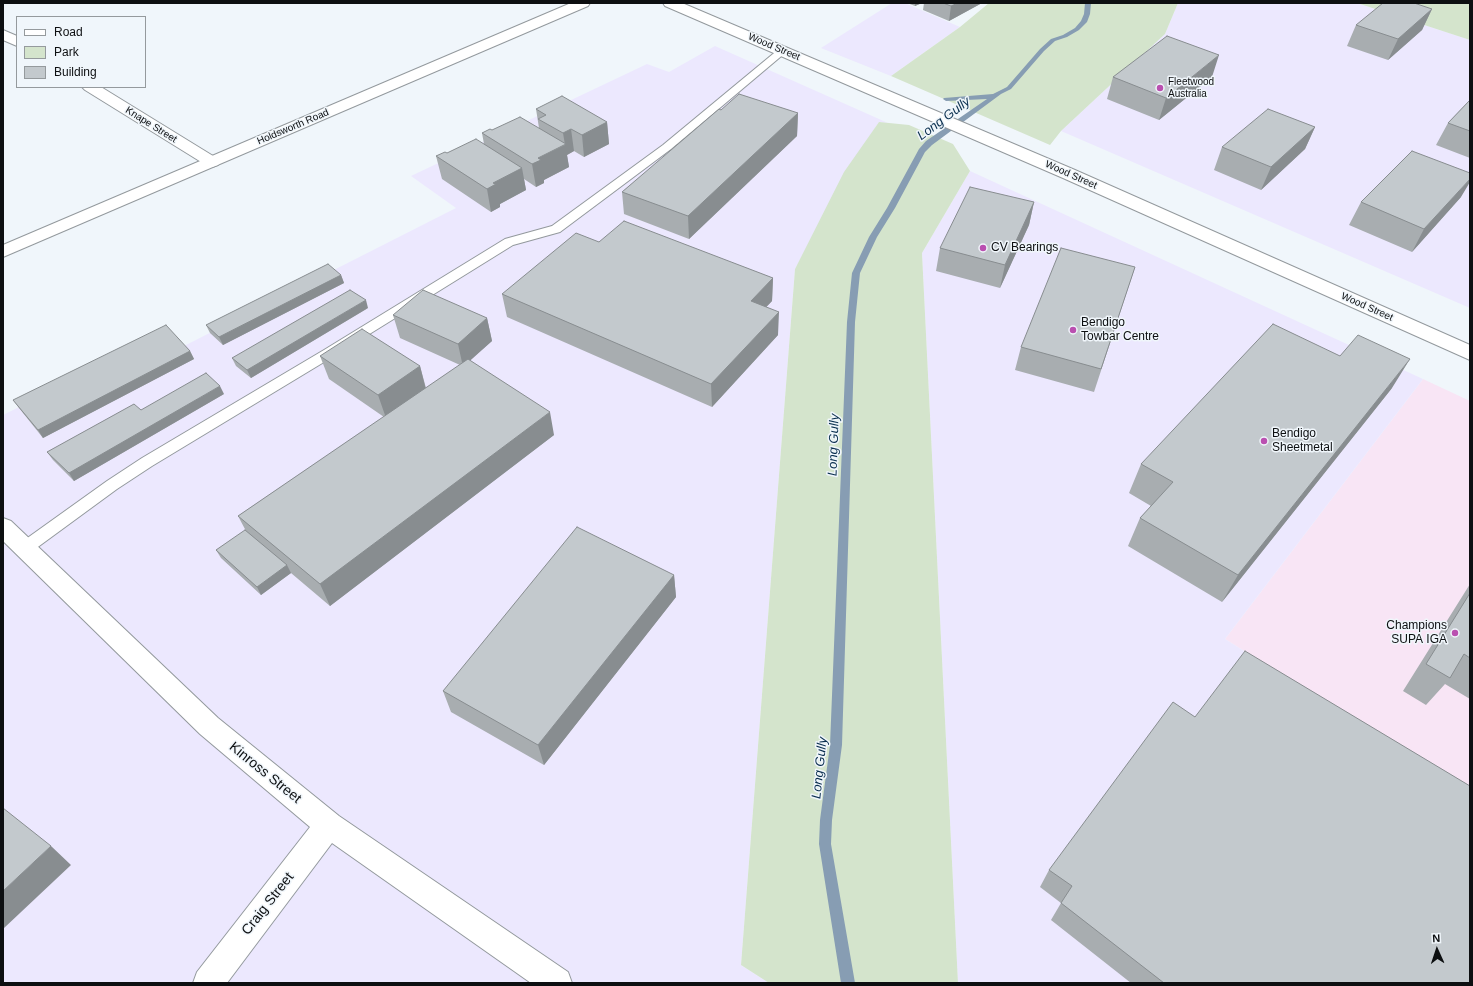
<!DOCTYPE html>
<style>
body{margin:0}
#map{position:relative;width:1473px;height:986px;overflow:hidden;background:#f0f6fb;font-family:Helvetica,sans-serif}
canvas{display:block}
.frame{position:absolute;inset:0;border:4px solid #0d0f11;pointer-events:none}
.legend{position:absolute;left:16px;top:16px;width:130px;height:72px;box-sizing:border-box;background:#f0f6fb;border:1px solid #959a9d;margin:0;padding:5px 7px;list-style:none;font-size:12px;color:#0d0f11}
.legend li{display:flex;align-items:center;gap:8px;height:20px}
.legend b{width:20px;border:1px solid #959a9d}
.north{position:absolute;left:1417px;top:930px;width:40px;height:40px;-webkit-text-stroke:3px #f0f6fb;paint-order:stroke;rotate:357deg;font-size:11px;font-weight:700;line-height:16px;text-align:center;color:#0d0f11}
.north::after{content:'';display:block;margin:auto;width:14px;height:18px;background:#0d0f11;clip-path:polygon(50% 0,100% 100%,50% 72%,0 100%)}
</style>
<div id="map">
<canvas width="1473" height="986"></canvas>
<div class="frame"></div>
<ul class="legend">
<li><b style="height:5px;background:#fff"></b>Road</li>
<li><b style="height:11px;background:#d4e4cc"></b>Park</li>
<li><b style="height:11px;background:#c3c9cd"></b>Building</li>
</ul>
<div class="north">N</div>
</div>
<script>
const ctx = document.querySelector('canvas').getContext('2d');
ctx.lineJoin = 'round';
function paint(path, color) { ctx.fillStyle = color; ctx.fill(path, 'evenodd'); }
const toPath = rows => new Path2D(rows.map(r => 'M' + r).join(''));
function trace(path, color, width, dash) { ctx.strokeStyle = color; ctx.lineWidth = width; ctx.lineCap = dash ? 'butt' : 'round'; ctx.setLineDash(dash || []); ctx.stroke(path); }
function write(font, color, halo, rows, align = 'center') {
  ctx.font = font + ' Helvetica,sans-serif'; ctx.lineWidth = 3; ctx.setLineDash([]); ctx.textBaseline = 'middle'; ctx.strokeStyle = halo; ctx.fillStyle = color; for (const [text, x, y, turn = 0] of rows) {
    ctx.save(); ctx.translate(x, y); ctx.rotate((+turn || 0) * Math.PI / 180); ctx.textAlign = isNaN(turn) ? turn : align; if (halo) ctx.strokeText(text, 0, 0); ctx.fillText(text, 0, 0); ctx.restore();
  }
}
paint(toPath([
 [1423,379,1470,401,1470,793,1225,639]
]), '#f8e5f5');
paint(toPath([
 [892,3,905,3,960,27,891,76,821,48],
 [1178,3,1357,3,1470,40,1470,308,1061,131,1165,34],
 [715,46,888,123,879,122,863,147,795,269,741,965,769,983,3,983,3,415,170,332,184,346,456,208,411,176,647,64,669,72],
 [970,171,1423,379,1225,639,1470,793,1470,983,958,983,922,253]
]), '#ece8fe');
paint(toPath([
 [989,3,1178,3,1165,34,1061,131,1050,145,891,76,960,27],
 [1357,3,1470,3,1470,40],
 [879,122,909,125,953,144,970,171,922,253,958,983,769,983,741,965,795,269,844,172]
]), '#d4e4cc');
paint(toPath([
 [1085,3,1091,3,1090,14,1087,22,1079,30,1067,37,1055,41,1044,51,1011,89,1001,94,932,145,925,152,895,208,877,237,860,273,855,322,842,745,832,820,831,844,855,983,841,983,819,844,820,820,830,745,847,322,852,273,869,237,887,208,919,149,926,141,987,99,946,101,943,99,944,98,993,94,1007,87,1040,49,1051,39,1063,35,1075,28,1081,21,1084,14,1085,3]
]), '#879db3');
const service = toPath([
 [782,48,787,51,785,53,671,149,560,232,513,245,334,356,152,466,117,489,31,552,25,554,19,552,17,548,19,544,107,481,142,458,324,350,505,239,552,226,663,145,779,49,782,48]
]);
const minor = toPath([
 [3,30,17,36,17,46,3,40,3,30],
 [82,87,101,87,218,159,220,162,218,165,212,167,206,165,85,90,82,87],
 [3,518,11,521,218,718,339,816,568,972,572,983,531,983,332,843,227,983,193,983,197,972,310,827,200,734,3,541,3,518]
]);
const tertiary = toPath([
 [663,3,682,3,1075,170,1470,345,1470,360,1063,178,665,6,663,3]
]);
const secondary = toPath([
 [571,3,590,3,588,6,3,257,3,245,571,3]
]);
trace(service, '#93999d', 2);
trace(minor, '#93999d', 2);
trace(tertiary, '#93999d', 2);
trace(secondary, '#93999d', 2);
paint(service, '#fff');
paint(minor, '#fff');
paint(tertiary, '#fff');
paint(secondary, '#fff');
paint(toPath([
 [907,3,922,3,915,6],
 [924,3,982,3,949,21,923,10],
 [1432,9,1422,30,1388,60,1347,46,1356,25],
 [1113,77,1212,77,1159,120,1107,99],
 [1470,100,1470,158,1436,145,1448,123],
 [536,109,607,122,609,144,584,157,574,151,567,155,569,167,544,180,544,183,536,187,524,179,526,190,500,204,500,207,491,212,442,179,436,156,484,144,482,133,492,130,539,128],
 [721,110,798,113,797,136,689,239,624,214,622,192],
 [1315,127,1305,149,1261,190,1214,170,1222,147],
 [1461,197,1412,252,1349,225,1361,202],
 [1034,202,1029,225,1000,288,936,271,940,248],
 [599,242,773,278,772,301,766,307,778,335,712,407,507,317,502,294],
 [1135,267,1094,392,1015,370,1021,347],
 [341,275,344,283,223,345,210,333,206,325],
 [368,308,251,378,236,366,232,358],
 [393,315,487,318,492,341,470,360,554,435,330,606,291,573,261,595,221,558,216,550,246,531,238,516,384,417,329,379,320,356,420,366,426,388,460,365,400,338],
 [190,351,194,359,43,438,19,408,13,400],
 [1392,388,1222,602,1128,546,1140,518,1151,506,1129,493,1141,464],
 [224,394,74,481,53,460,47,452,141,410],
 [674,575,676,597,544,765,451,712,443,691],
 [1470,584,1470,699,1445,684,1426,705,1403,691],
 [1049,870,1470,983,1131,983,1051,920,1061,903,1040,887]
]), '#a8adb0');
paint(toPath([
 [915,3,922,3,915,6],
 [958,3,982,3,949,21,951,6],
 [1432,9,1422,30,1388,60,1398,39],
 [1219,55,1212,77,1159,120,1166,98],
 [798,113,797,136,689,239,688,216],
 [607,122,609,144,584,157,582,135],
 [1315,127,1305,149,1261,190,1271,167],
 [571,129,574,151,567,155,569,167,544,180,544,183,536,187,532,164,538,158,565,145,563,133],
 [522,168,526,190,500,204,500,207,491,212,487,189,493,183],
 [1470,179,1470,182,1461,197,1412,252,1424,229],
 [1034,202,1029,225,1000,288,1005,265],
 [341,275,344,283,223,345,219,337],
 [773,278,772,301,750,324,751,301],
 [366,300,368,308,251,378,247,370],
 [779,312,778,335,712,407,711,384],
 [487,318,492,341,463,367,458,344],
 [190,351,194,359,43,438,38,430],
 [1410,359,1392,388,1222,602,1238,575],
 [420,366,426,390,386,418,378,395],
 [220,386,224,394,74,481,69,473],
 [550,412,554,435,330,606,320,584],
 [287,565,291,573,261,595,257,587],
 [674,575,676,597,544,765,538,745],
 [51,846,71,865,3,929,3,891]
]), '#888d90');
const building = toPath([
 [943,3,958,3,951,6,943,3],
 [1383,3,1414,3,1432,9,1398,39,1356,25,1383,3],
 [1167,36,1219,55,1166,98,1113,77,1167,36],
 [739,94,798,113,688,216,622,192,719,109,721,110,739,94],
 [562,96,607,122,582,135,571,129,563,133,538,119,546,115,536,109,562,96],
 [1470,100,1470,131,1448,123,1470,100],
 [1268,109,1315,127,1271,167,1222,147,1268,109],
 [520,117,566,144,538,158,541,160,532,164,482,133,490,129,492,130,520,117],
 [476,139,522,168,493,183,496,184,487,189,436,156,445,152,447,153,476,139],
 [1412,151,1470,173,1470,179,1424,229,1361,202,1412,151],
 [970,187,1034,202,1005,265,940,248,970,187],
 [624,221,773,278,751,301,779,312,711,384,502,294,576,233,599,242,624,221],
 [1061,248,1135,267,1101,369,1021,347,1061,248],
 [328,264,341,275,219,337,206,325,328,264],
 [350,290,366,300,247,370,232,358,350,290],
 [423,290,487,318,458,344,393,315,423,290],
 [1273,324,1340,356,1358,335,1410,359,1238,575,1140,518,1173,482,1141,464,1273,324],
 [166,325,190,351,38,430,13,400,166,325],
 [362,329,420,366,378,395,320,356,362,329],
 [468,359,550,412,320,584,238,516,468,359],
 [206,373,220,386,69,473,47,452,134,404,141,410,206,373],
 [577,527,674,575,538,745,443,691,577,527],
 [245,530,287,565,257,587,216,550,245,530],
 [1470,593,1470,658,1464,654,1450,678,1426,664,1470,593],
 [1245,651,1470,786,1470,983,1164,983,1061,903,1072,886,1049,870,1173,702,1195,717,1245,651],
 [3,808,51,846,3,891,3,808]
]);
paint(building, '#c3c9cd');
trace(building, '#888d90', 1);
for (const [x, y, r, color] of [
 [1160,88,4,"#ba4fb0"],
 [983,248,4,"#ba4fb0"],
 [1073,330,4,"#ba4fb0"],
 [1264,441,4,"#ba4fb0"],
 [1455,633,4,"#ba4fb0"]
]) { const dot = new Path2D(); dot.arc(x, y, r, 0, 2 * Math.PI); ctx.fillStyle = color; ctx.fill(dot); trace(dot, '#f0f6fb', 1.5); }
write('10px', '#0d0f11', '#f0f6fb', [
 ["Wood Street",774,47,23],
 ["Knape Street",151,125,32],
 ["Holdsworth Road",293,127,-23],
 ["Wood Street",1071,175,24],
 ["Wood Street",1367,307,24]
]);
write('10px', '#0d0f11', '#f0f6fb', [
 ["Fleetwood",1168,82],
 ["Australia",1168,94]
], 'left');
write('12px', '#0d0f11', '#f0f6fb', [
 ["CV Bearings",991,248],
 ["Bendigo",1081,323],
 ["Towbar Centre",1081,337],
 ["Bendigo",1272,434],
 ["Sheetmetal",1272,448],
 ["Champions",1447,626,"right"],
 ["SUPA IGA",1447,640,"right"]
], 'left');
write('italic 13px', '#0a2f4f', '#f0f6fb', [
 ["Long Gully",944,119,-37],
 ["Long Gully",834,445,-88],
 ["Long Gully",820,768,-84]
]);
write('14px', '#0d0f11', '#f0f6fb', [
 ["Kinross Street",265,773,39],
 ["Craig Street",268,904,-52]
]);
</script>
